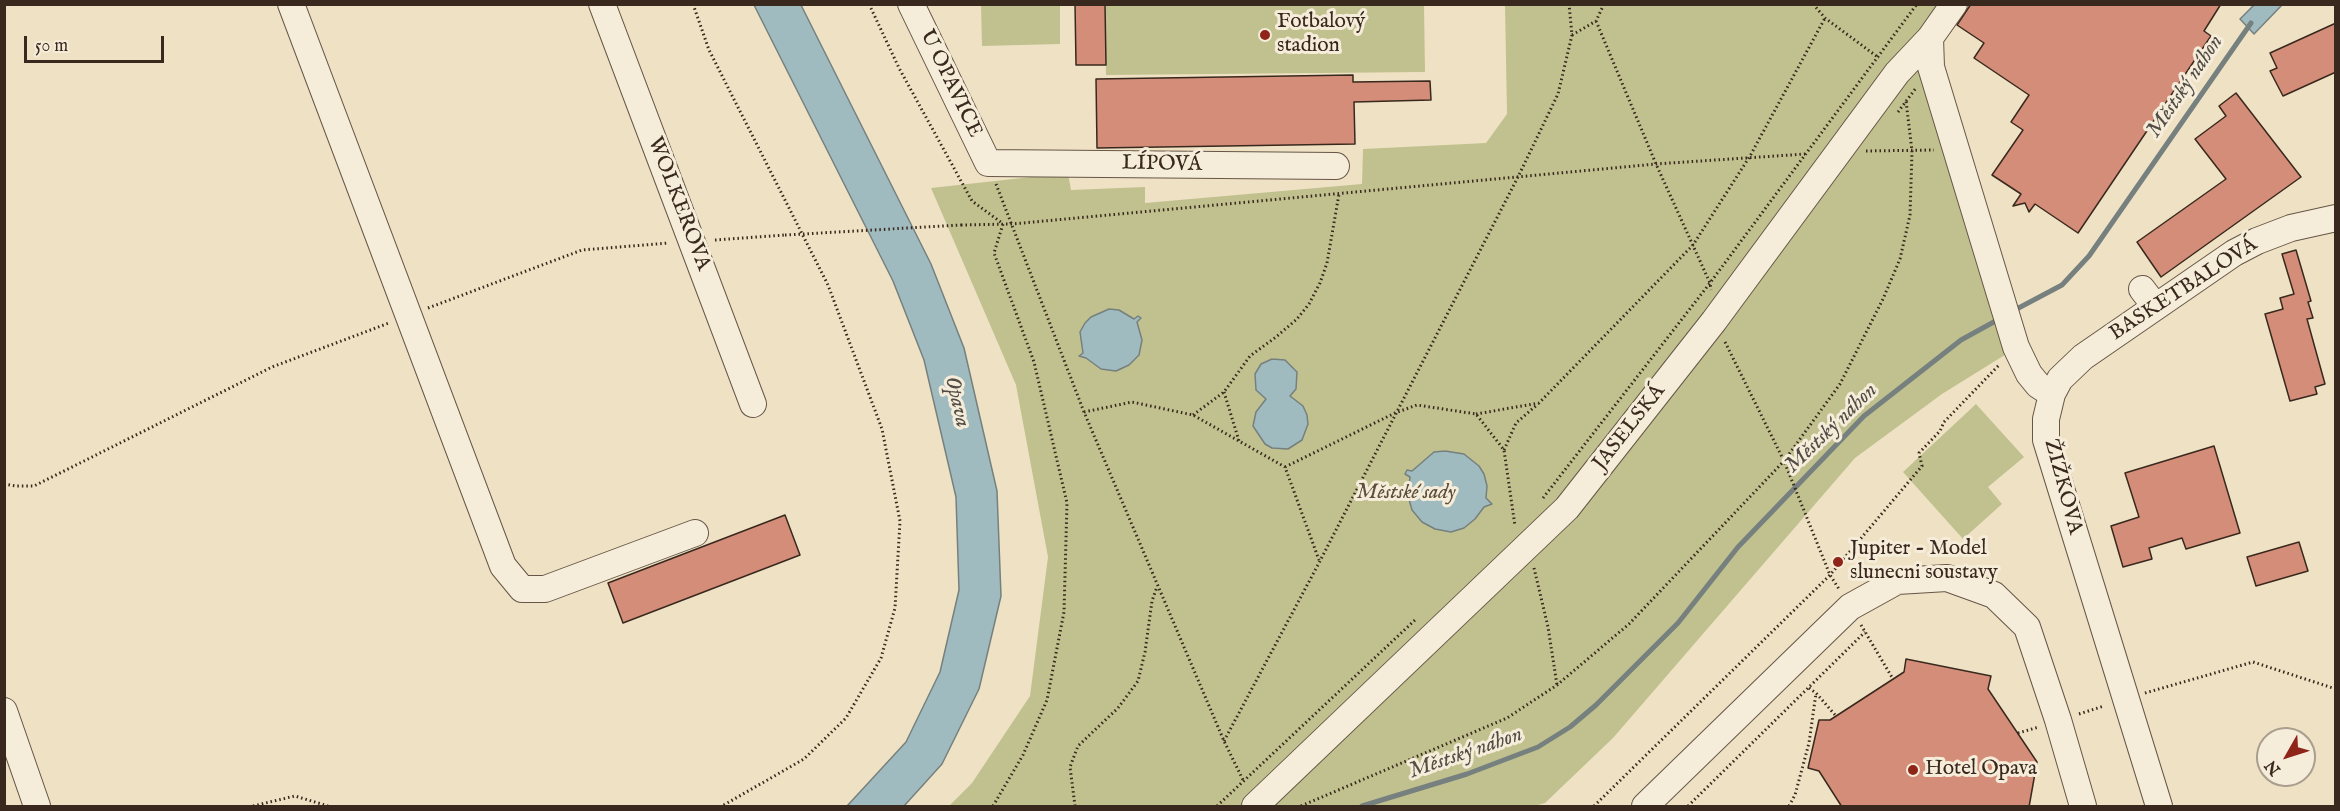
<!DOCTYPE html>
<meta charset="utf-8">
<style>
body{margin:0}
#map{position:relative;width:2340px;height:811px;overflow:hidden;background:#efe2c4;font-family:"IM FELL English",serif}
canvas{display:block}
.frame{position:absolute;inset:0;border:6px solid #39281d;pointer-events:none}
.north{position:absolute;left:2256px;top:727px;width:60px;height:60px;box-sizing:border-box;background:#f5ecd9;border:2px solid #aa9e8e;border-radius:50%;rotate:231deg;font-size:16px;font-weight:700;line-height:24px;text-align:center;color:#39281d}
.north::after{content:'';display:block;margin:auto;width:21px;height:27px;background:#8f2418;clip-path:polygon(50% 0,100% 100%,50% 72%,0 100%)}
.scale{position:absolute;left:24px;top:36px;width:140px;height:27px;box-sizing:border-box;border:3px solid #39281d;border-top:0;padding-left:8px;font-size:18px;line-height:21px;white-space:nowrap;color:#39281d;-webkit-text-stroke:4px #f5ecd9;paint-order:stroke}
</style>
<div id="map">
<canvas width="2340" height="811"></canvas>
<div class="frame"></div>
<div class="north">N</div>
<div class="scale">50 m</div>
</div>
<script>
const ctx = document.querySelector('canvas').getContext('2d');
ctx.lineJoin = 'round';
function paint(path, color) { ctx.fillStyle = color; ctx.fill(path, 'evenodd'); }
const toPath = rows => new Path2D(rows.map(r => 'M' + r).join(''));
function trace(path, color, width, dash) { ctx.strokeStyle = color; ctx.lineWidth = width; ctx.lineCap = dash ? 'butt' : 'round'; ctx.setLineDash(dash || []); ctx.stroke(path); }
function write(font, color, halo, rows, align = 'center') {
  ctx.font = font + ' "IM FELL English",serif'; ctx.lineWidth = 6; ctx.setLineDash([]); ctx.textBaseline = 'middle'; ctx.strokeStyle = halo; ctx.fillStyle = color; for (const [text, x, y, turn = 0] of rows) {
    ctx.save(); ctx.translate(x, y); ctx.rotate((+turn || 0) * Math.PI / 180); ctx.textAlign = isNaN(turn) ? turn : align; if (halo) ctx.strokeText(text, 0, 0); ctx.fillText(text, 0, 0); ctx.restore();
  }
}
paint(toPath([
 [981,5,1060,5,1060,44,982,46],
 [1105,5,1424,5,1425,72,1106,75],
 [1505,5,1939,5,1911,40,2008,353,1942,394,1855,458,1613,738,1545,803,1534,806,949,806,972,783,1030,696,1048,557,1016,385,931,188,1068,173,1071,190,1145,187,1145,203,1362,184,1363,149,1486,143,1507,114],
 [1976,404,2024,457,1988,487,2002,504,1963,539,1903,472]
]), '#c1c18f');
const water = toPath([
 [2255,4,2282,5,2254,34,2240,19,2255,4],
 [754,5,801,5,931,264,964,348,997,491,1001,596,979,689,942,764,904,806,847,806,906,742,940,672,959,590,956,497,924,360,893,281,754,5],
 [1109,309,1119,310,1134,319,1138,316,1141,318,1137,322,1142,340,1139,355,1129,365,1116,371,1101,369,1086,358,1079,356,1083,353,1080,332,1085,323,1091,317,1109,309],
 [1272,359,1285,360,1297,372,1296,389,1290,396,1303,406,1307,415,1308,424,1302,440,1288,449,1272,448,1265,444,1253,426,1256,412,1266,399,1256,390,1255,374,1261,364,1272,359],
 [1445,451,1464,454,1479,466,1484,474,1487,486,1486,498,1492,504,1484,507,1475,519,1464,528,1451,532,1435,529,1422,522,1412,510,1408,496,1410,477,1405,474,1407,470,1412,471,1434,452,1445,451]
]);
paint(water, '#9fbbbf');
trace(water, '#76807e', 1.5);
trace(toPath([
 [2011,312,2062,285,2089,256,2251,23],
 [1362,806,1467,774,1538,747,1570,727,1596,705,1678,623,1738,547,1864,416,1961,340,2001,318]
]), '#76807e', 5);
const building = toPath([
 [1075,4,1105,4,1106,65,1076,65,1075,4],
 [1971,4,2221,4,2204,31,2211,36,2078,233,2035,204,2029,212,2025,203,2013,206,2021,194,1992,175,2023,130,2011,122,2029,95,1974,58,1984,43,1957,25,1971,4],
 [2336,23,2336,72,2283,96,2270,71,2277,68,2270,53,2336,23],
 [1353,75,1353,82,1430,81,1431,100,1354,102,1355,144,1097,148,1096,79,1353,75],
 [2236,93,2301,177,2161,277,2137,242,2226,179,2195,139,2226,116,2219,106,2236,93],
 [2296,250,2311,301,2308,302,2313,318,2307,319,2325,384,2315,387,2317,394,2290,401,2265,314,2283,309,2280,298,2294,294,2282,254,2296,250],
 [2214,446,2240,533,2186,549,2182,538,2149,548,2152,559,2123,567,2111,526,2139,517,2125,473,2214,446],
 [785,515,800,555,623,623,608,583,785,515],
 [2299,542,2308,571,2256,586,2247,557,2299,542],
 [1906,659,1991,676,1988,689,2037,762,2029,807,1842,807,1819,771,1808,768,1819,720,1830,720,1904,672,1906,659]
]);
paint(building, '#d38d79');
trace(building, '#39281d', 1.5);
const minor = toPath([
 [291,4,503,566,522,589,545,589,695,533],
 [602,4,753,404],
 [911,4,988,163,1336,166],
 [1930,38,1931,67,2016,347,2029,374,2038,385,2052,394],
 [2142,289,2155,306],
 [4,711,37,806],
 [1255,806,1567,508,1714,321,1897,73,1930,38,1954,4],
 [1645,806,1850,607,1897,581,1947,578,1994,595,2027,627,2058,720,2083,806],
 [2159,806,2046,440,2046,419,2052,394,2060,379,2083,357,2234,253,2257,241,2291,228,2336,218]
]);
trace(minor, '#665647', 28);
trace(toPath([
 [693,4,709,50,828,285,882,429,900,521,895,608,881,658,846,718,804,759,722,806],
 [869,4,899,68,972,201,1002,223],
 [1813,4,1825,18,1879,58],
 [1596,21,1656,164,1710,283,1711,290],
 [1572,35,1596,21,1604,4],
 [1898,112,1916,88],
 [1866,151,1934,150],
 [996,184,1084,412,1224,741,1244,782],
 [961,225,1012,224,1656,164,1805,154],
 [715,240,785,235],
 [428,308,582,250,669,243],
 [1725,342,1784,461,1830,575,1839,589],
 [1224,392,1239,441],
 [1084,412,1132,402,1193,415,1285,467,1319,560],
 [1476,414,1539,403,1693,245,1750,156,1825,18],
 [1193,415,1224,392,1250,356,1276,337,1297,319,1309,304,1320,283,1327,263,1339,194],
 [1504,450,1516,423,1538,404],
 [1285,467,1395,413,1417,405,1476,414,1504,450,1515,526],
 [4,484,16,486,34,486,272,367,389,323],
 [1543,498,1710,283,1917,4],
 [1534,568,1548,627,1557,685],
 [1861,625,1893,679],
 [1809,688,1816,693,1836,716],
 [2145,693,2253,662,2336,689],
 [2079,714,2104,706],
 [2018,733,2039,727],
 [1224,741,1320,561,1518,177,1558,94,1572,35,1569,4],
 [253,806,295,796,328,806],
 [993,806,1023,755,1047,700,1064,612,1067,503,1034,362,994,253,1003,224],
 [1075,806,1070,767,1078,746,1118,708,1138,681,1145,652,1152,601,1157,587],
 [1217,806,1415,620],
 [1301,806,1507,718,1557,685,1629,624,1784,461,1840,384,1883,299,1900,259,1910,215,1912,151,1906,101],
 [1594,806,1830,575,1922,466,1919,453,1940,431,1944,422,2000,364],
 [1688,806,1865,632],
 [1789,806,1795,795,1809,743,1816,693]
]), '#39281d', 3, [1.5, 3]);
trace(minor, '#f5ecd9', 26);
trace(toPath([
 [785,235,961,225]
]), '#39281d', 3, [1.5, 3]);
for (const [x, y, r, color] of [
 [1265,35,6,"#8f2418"],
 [1838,562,6,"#8f2418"],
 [1913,770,6,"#8f2418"]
]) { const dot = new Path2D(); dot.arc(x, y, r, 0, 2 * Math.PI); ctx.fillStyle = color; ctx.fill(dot); trace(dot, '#f5ecd9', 2); }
write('21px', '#39281d', '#f5ecd9', [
 ["Fotbalový",1277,23],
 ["stadion",1277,47],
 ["Jupiter - Model",1850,550],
 ["slunecni soustavy",1850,574],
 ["Hotel Opava",1925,770]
], 'left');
write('21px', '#39281d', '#f5ecd9', [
 ["U OPAVICE",950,84,64],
 ["LÍPOVÁ",1162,165,1],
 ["WOLKEROVA",678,204,69],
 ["BASKETBALOVÁ",2184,290,-33],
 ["JASELSKÁ",1630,428,-52],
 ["ŽIŽKOVA",2062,487,75]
]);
write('italic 21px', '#5b4e3a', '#f5ecd9', [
 ["Městské sady",1406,494]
]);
write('italic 22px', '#524d46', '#f5ecd9', [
 ["Městský náhon",2186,87,-56],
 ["Opava",956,402,77],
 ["Městský náhon",1832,429,-44],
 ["Městský náhon",1466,754,-19]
]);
</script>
